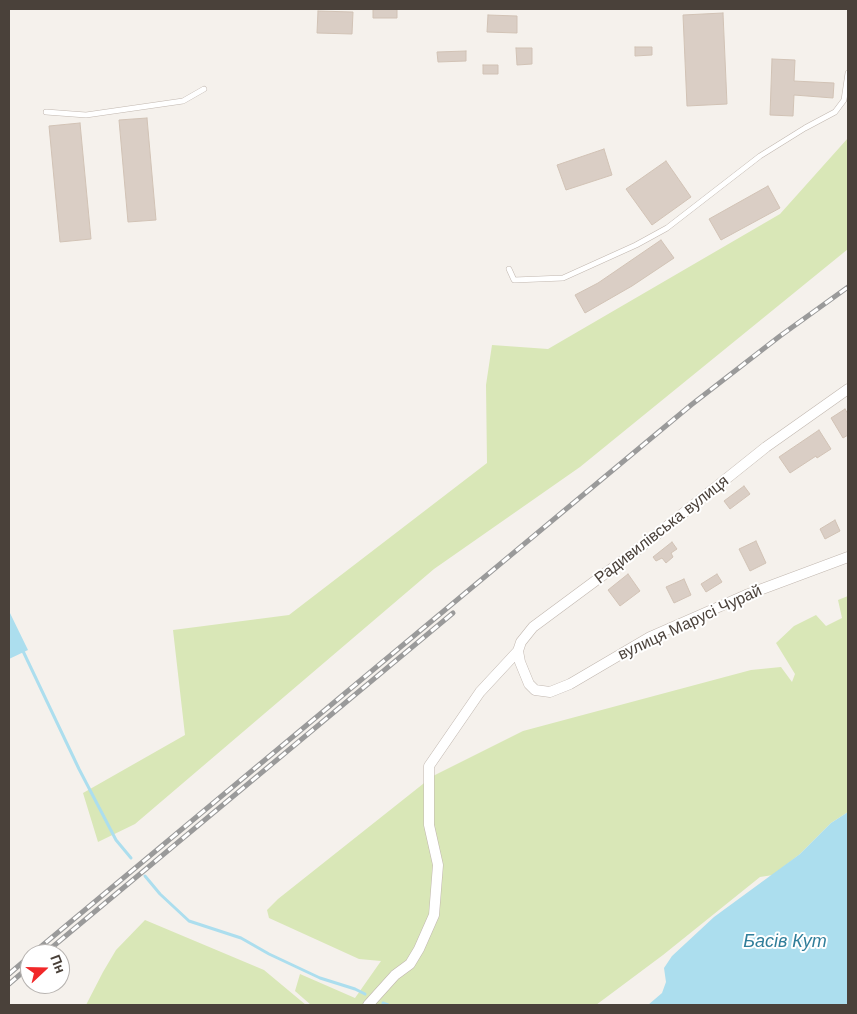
<!DOCTYPE html>
<meta charset="utf-8">
<style>
body{margin:0}
#map{position:relative;width:857px;height:1014px;overflow:hidden;background:#f5f1ec;font-family:Arial,sans-serif}
canvas{display:block}
.frame{position:absolute;inset:0;border:10px solid #4a413a;pointer-events:none}
.north{position:absolute;left:20px;top:944px;width:50px;height:50px;box-sizing:border-box;background:#fff;border:1px solid #b7b3b0;border-radius:50%;rotate:69deg;font-size:14px;font-weight:700;line-height:20px;text-align:center;color:#4a413a}
.north::after{content:'';display:block;margin:auto;width:18px;height:22px;background:#f12829;clip-path:polygon(50% 0,100% 100%,50% 72%,0 100%)}
</style>
<div id="map">
<canvas width="857" height="1014"></canvas>
<div class="frame"></div>
<div class="north">Пн</div>
</div>
<script>
const ctx = document.querySelector('canvas').getContext('2d');
ctx.lineJoin = 'round';
function paint(path, color) { ctx.fillStyle = color; ctx.fill(path, 'evenodd'); }
const toPath = rows => new Path2D(rows.map(r => 'M' + r).join(''));
function trace(path, color, width, dash) { ctx.strokeStyle = color; ctx.lineWidth = width; ctx.lineCap = dash ? 'butt' : 'round'; ctx.setLineDash(dash || []); ctx.stroke(path); }
function write(font, color, halo, rows, align = 'center') {
  ctx.font = font + ' Arial,sans-serif'; ctx.lineWidth = 4; ctx.setLineDash([]); ctx.textBaseline = 'middle'; ctx.strokeStyle = halo; ctx.fillStyle = color; for (const [text, x, y, turn = 0] of rows) {
    ctx.save(); ctx.translate(x, y); ctx.rotate((+turn || 0) * Math.PI / 180); ctx.textAlign = isNaN(turn) ? turn : align; if (halo) ctx.strokeText(text, 0, 0); ctx.fillText(text, 0, 0); ctx.restore();
  }
}
paint(toPath([
 [848,138,848,249,580,467,434,569,135,824,98,842,83,793,185,735,173,630,289,615,487,463,486,385,492,345,548,349,780,214],
 [848,596,848,812,831,823,800,854,773,875,760,877,663,955,596,1005,311,1005,295,991,300,974,355,998,381,961,359,959,269,918,267,910,278,899,433,776,523,731,751,670,781,667,792,682,795,674,776,643,794,626,816,615,826,626,842,618,838,600],
 [145,920,264,970,306,1005,86,1005,103,972,116,950]
]), '#d9e7b7');
paint(toPath([
 [9,611,28,650,9,659],
 [848,812,848,1005,648,1005,662,993,666,982,664,968,672,956,714,917,800,854,831,823]
]), '#acdeee');
trace(toPath([
 [22,649,79,769,116,840,131,858],
 [145,876,160,894,189,921,241,938,269,954,320,978,355,989,365,994],
 [383,1003,388,1005]
]), '#acdeee', 3);
const building = toPath([
 [373,9,397,9,397,18,373,18,373,9],
 [318,11,353,12,352,34,317,33,318,11],
 [723,13,727,104,687,106,683,15,723,13],
 [488,15,517,16,517,33,487,32,488,15],
 [635,47,652,47,652,55,635,56,635,47],
 [516,48,532,48,532,64,517,65,516,48],
 [466,51,466,61,438,62,437,52,466,51],
 [772,59,795,60,794,81,834,83,833,98,794,95,793,116,770,115,772,59],
 [483,65,498,65,498,74,483,74,483,65],
 [147,118,156,220,128,222,119,120,147,118],
 [80,123,91,239,60,242,49,126,80,123],
 [604,149,612,175,566,190,557,165,604,149],
 [666,161,691,197,652,225,626,189,666,161],
 [768,186,780,208,721,240,709,219,768,186],
 [661,240,674,258,632,286,585,313,575,295,598,283,661,240],
 [845,409,848,414,848,435,843,438,831,418,845,409],
 [819,430,831,449,817,458,816,456,790,473,779,457,819,430],
 [744,486,750,494,730,509,724,501,744,486],
 [835,520,840,531,825,539,820,529,835,520],
 [756,541,766,563,750,571,739,549,756,541],
 [672,542,677,549,671,553,673,557,666,563,662,558,656,561,653,557,672,542],
 [628,574,640,591,620,606,608,590,628,574],
 [717,574,722,582,706,592,701,584,717,574],
 [684,579,691,595,674,603,666,587,684,579]
]);
paint(building, '#dacec5');
trace(building, '#d1c2b5', 1);
const service = toPath([
 [46,112,86,115,183,101,204,89],
 [509,269,514,280,563,278,636,245,667,228,760,156,805,128,835,112,844,100,848,73]
]);
const minor = toPath([
 [848,389,766,447,641,547,533,627,521,642,518,651,520,662,529,684,535,690,550,692,570,684,650,637,746,595,848,557],
 [368,1005,395,975,410,964,419,949,434,915,438,865,429,825,429,766,480,692,518,651]
]);
trace(service, '#c1b7af', 6);
trace(minor, '#c1b7af', 11);
trace(service, '#fff', 5);
trace(minor, '#fff', 10);
const rail = toPath([
 [32,954,691,405,780,336,848,287],
 [44,954,453,613],
 [9,974,30,956],
 [9,984,30,966]
]);
trace(rail, '#9a9a9a', 5);
trace(rail, '#fff', 3, [9]);
write('16px', '#4a413a', '#fff', [
 ["Радивилівська вулиця",662,530,-38],
 ["вулиця Марусі Чурай",690,623,-25]
]);
write('italic 18px', '#307e9a', '#fff', [
 ["Басів Кут",785,942]
]);
</script>
